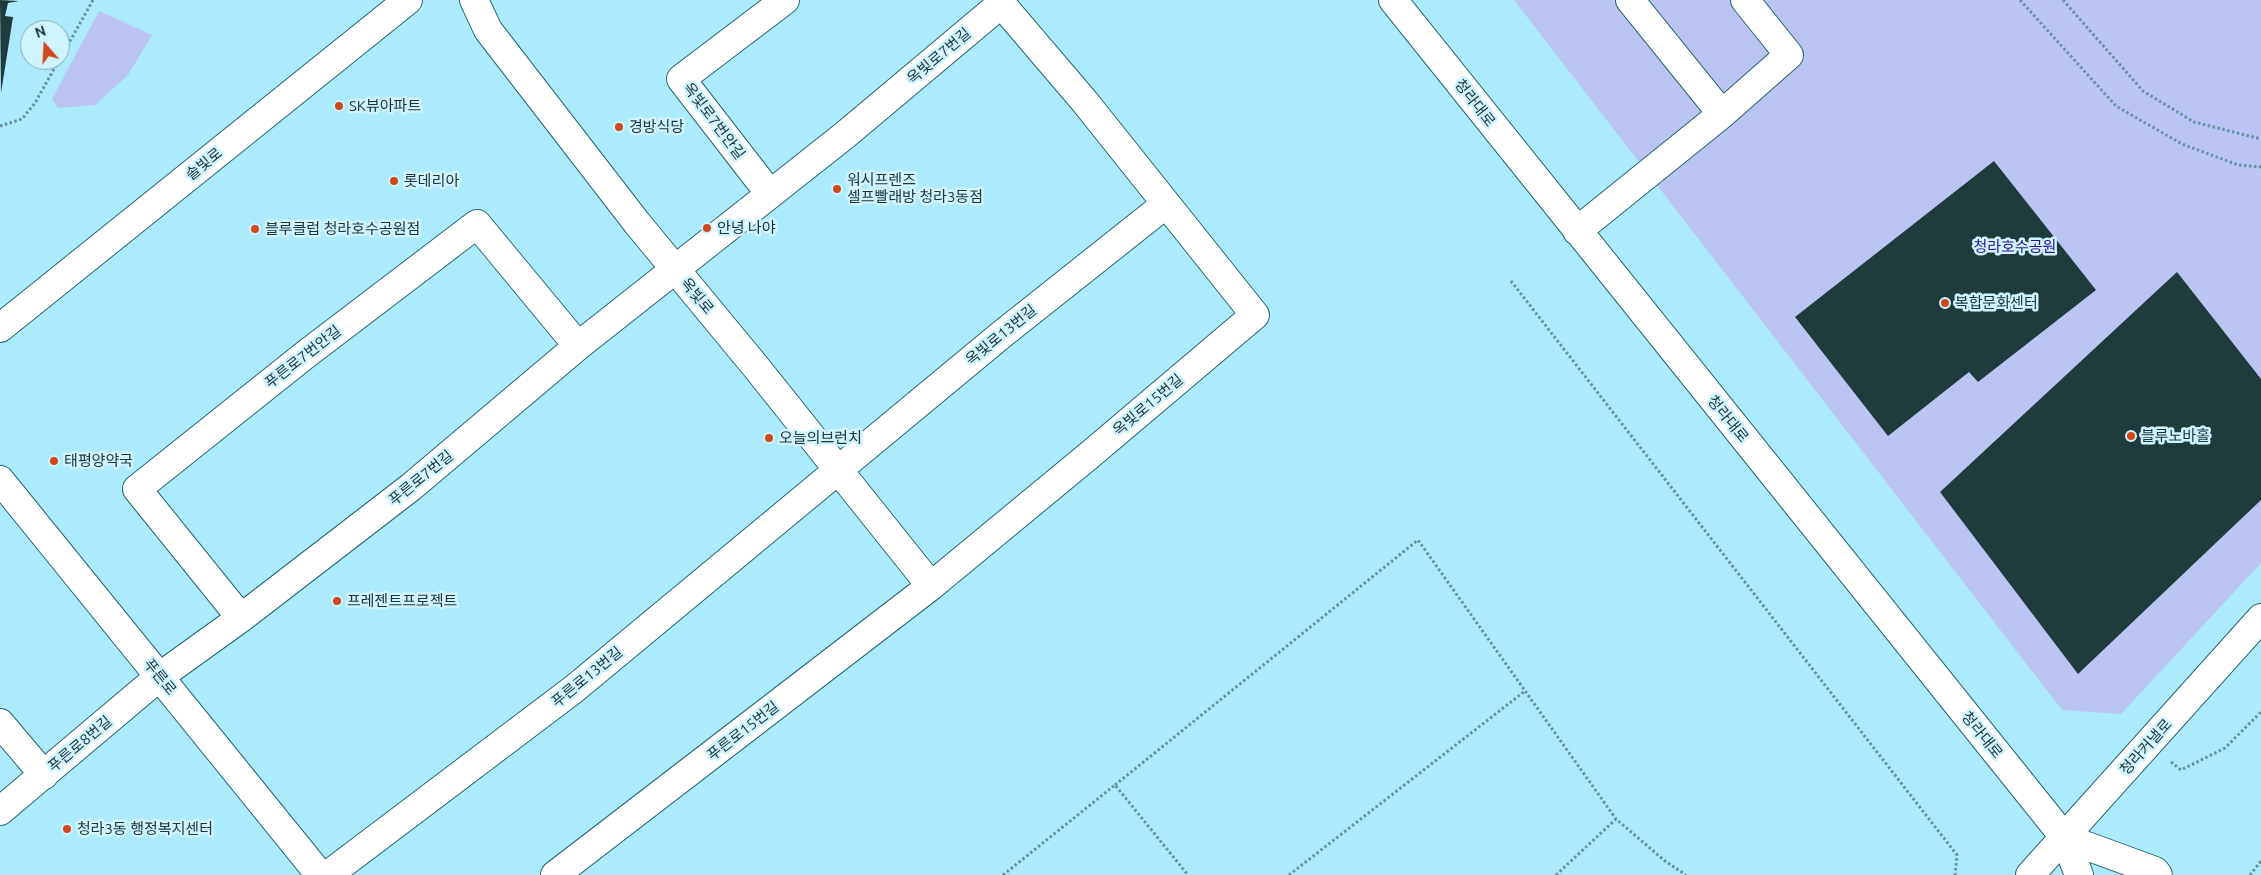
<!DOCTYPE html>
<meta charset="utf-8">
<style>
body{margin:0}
#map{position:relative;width:2261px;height:875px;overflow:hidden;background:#acebfd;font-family:Ubuntu,sans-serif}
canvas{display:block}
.north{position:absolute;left:20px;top:20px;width:50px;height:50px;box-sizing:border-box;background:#cff4fe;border:1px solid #87a7b0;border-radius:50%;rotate:341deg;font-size:14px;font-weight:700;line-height:20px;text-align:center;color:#1b343b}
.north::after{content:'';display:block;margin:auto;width:18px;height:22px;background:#d0481b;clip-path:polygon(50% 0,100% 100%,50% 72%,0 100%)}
</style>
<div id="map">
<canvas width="2261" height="875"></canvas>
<div class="north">N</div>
</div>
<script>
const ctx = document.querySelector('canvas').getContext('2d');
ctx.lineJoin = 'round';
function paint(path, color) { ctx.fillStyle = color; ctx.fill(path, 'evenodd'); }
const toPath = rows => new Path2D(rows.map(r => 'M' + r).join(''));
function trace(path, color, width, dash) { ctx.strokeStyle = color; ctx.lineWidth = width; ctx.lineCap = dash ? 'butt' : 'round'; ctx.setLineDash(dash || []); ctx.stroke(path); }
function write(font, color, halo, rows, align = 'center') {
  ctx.font = font + ' Ubuntu,"Noto Sans KR",sans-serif'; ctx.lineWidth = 5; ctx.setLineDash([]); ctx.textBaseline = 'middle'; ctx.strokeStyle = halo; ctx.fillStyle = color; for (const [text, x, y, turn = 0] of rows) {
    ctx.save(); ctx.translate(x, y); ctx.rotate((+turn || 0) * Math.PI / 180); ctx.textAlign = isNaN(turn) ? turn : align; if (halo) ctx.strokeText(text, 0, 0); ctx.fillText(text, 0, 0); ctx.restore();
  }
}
paint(toPath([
 [1514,0,2261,0,2261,563,2121,714,2062,710],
 [99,11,152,35,128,75,95,105,58,108,52,99]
]), '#bcc4f3');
paint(toPath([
 [0,0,19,1,8,3,5,16,13,17,1,93],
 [1994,161,2096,290,1978,382,1969,372,1888,436,1795,317],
 [2177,272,2261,379,2261,500,2078,674,1940,492]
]), '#203b3c');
const minor = toPath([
 [474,0,488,30,637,223,756,367,931,586],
 [1393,0,2065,838],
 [1630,0,1722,114],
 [770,194,681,79,785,0],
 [1577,231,1722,114,1789,55,1745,0],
 [0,328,408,0],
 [0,480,320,875],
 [241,618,137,489,305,355,477,224,578,346],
 [0,723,44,775],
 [0,811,159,677,241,618,411,487,578,346,845,135,1001,4],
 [328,875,574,689,1001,335,1166,204],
 [555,875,931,586,1092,453,1255,315,1085,102,998,0],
 [2030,875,2261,618],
 [2079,875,2065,838,2155,871,2158,875]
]);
trace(minor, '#266575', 30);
trace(toPath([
 [2020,0,2116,106,2182,144,2238,165,2261,167],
 [2063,0,2143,91,2194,122,2261,139],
 [60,59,93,0],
 [0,126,22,119,35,103,59,60],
 [1511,281,1957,855,1955,875],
 [2171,762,2181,770,2225,748,2261,712],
 [1115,785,1418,540,1616,819,1665,861,1686,875],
 [1003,875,1115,785,1188,875],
 [1289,875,1525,691],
 [1556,875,1616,819],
 [2250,875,2261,861]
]), '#66929f', 3, [2.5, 2.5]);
trace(minor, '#fff', 28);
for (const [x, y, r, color] of [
 [339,106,5,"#d0481b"],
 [619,127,5,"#d0481b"],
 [394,181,5,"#d0481b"],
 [837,189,5,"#d0481b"],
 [707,228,5,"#d0481b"],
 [255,229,5,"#d0481b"],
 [1945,303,5,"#d0481b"],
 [2131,436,5,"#d0481b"],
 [769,438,5,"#d0481b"],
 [54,461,5,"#d0481b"],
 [337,601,5,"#d0481b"],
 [67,829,5,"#d0481b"]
]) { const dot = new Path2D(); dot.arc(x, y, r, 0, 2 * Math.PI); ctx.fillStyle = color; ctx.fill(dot); trace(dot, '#cff4fe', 2); }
write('15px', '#1b343b', '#cff4fe', [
 ["옥빛로7번길",939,56,-40],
 ["청라대로",1475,103,52],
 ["옥빛로7번안길",714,121,53],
 ["솔빛로",204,164,-39],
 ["옥빛로",697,296,50],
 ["옥빛로13번길",1001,335,-39],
 ["푸른로7번안길",303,357,-38],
 ["옥빛로15번길",1148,405,-40],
 ["청라대로",1728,419,51],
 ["푸른로7번길",421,478,-39],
 ["푸른로",160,677,51],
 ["푸른로13번길",587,677,-39],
 ["푸른로15번길",743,731,-38],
 ["청라대로",1982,735,51],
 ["푸른로8번길",80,744,-40],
 ["청라커낼로",2146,747,-48]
]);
write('15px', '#1b343b', '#cff4fe', [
 ["SK뷰아파트",349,106],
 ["경방식당",629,127],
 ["워시프렌즈",847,180],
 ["셀프빨래방 청라3동점",847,197],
 ["롯데리아",404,181],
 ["안녕 나야",717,228],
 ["블루클럽 청라호수공원점",265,229],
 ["복합문화센터",1955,303],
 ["블루노바홀",2141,436],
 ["오늘의브런치",779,438],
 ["태평양약국",64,461],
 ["프레젠트프로젝트",347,601],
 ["청라3동 행정복지센터",77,829]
], 'left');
write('15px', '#2c129b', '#cff4fe', [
 ["청라호수공원",2015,247]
]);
</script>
